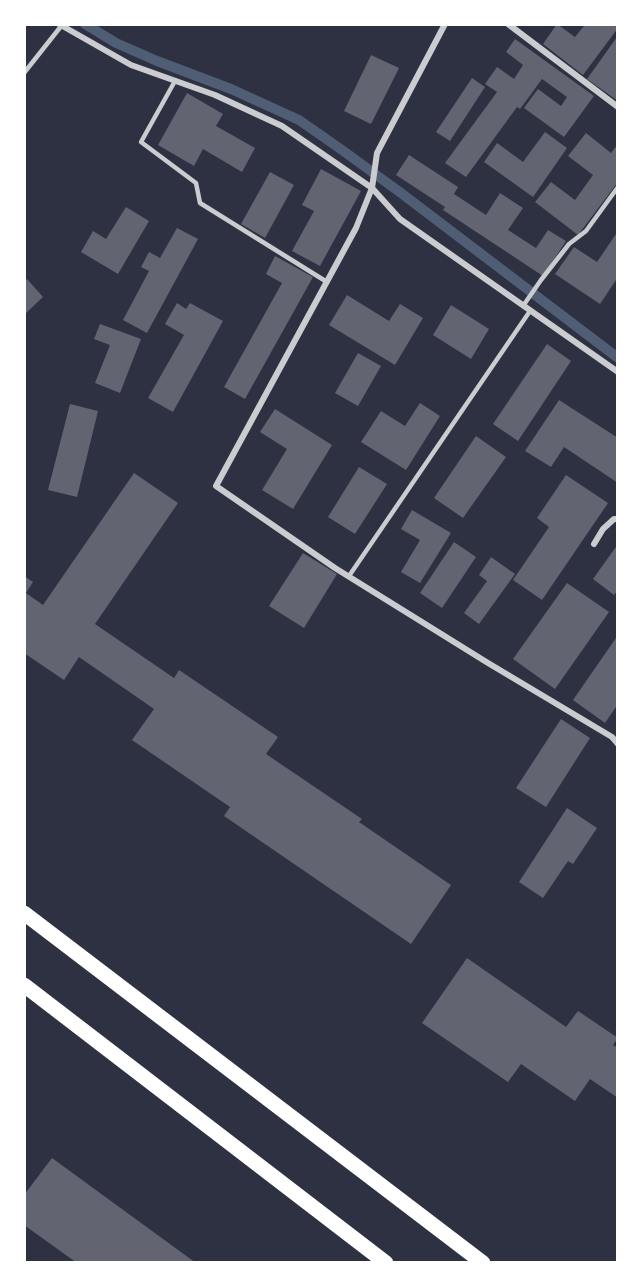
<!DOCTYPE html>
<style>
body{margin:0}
#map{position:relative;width:642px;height:1287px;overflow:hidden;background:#2d3142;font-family:Cabin,sans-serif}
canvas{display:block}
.frame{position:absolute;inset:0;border:26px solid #fff;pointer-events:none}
</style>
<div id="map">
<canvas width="642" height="1287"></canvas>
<div class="frame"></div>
</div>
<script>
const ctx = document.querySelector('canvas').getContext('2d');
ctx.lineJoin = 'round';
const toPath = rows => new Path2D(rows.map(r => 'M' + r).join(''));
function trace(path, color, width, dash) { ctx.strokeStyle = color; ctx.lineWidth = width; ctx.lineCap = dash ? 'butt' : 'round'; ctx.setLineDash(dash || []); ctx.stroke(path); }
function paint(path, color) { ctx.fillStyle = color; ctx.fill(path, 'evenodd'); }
trace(toPath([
 [85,24,116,43,157,61,231,89,299,120,342,150,401,193,618,358]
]), '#4f5d75', 10);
paint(toPath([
 [557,24,575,37,584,26,582,24,618,24,618,28,583,75,543,44],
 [617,37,618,38,618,101,587,79],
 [515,39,594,96,564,137,524,108,538,89,561,106,567,97,542,79,520,109,517,107,466,177,445,163,497,92,485,84,497,67,514,79,523,65,506,52],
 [371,55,399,68,371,124,344,111],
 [472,78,485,87,450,141,436,132],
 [187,93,223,114,216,126,255,148,242,172,203,149,194,166,158,145],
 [545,132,567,148,533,197,484,162,497,143,523,162],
 [586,133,611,153,618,144,618,182,578,235,535,202,551,182,575,200,593,175,568,156],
 [409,155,458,187,454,194,486,215,500,193,523,208,508,230,536,248,548,230,566,241,543,276,443,210,445,207,396,175],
 [321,169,361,191,320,266,292,251,314,211,302,205],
 [270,172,294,185,265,238,241,224],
 [126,207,149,221,118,274,81,252,93,231,106,239],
 [177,228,198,239,147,333,123,320,149,271,141,267,149,252,160,258],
 [618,231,618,277,600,304,555,274,574,247,597,262],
 [275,256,313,277,245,399,224,387,282,283,266,274],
 [27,279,43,297,24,315,24,282],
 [347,295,389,321,400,304,423,318,395,365,329,325],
 [177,303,186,309,190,303,223,321,173,412,148,398,184,335,165,324],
 [451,305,489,329,471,359,433,335],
 [100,324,141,339,120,393,95,383,110,345,94,339],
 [547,344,571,361,518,441,493,424],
 [358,353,381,366,358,406,335,393],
 [559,400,618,438,618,483,564,447,551,467,525,451],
 [420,403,440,416,406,470,361,442,381,411,405,426],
 [70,404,98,411,77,497,48,490],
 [275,409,332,445,293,509,262,490,287,449,260,432],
 [476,436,506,457,463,518,434,498],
 [359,467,387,484,355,534,328,517],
 [134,473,178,503,95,624,174,678,179,670,278,737,266,754,362,819,359,822,451,885,411,944,224,816,230,807,132,740,154,709,79,657,64,680,24,653,24,576,33,582,26,593,43,605],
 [566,475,608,503,542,600,513,580,549,527,537,518],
 [412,510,451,533,420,583,401,572,420,540,401,529],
 [454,542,476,557,442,608,420,593],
 [618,544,618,590,614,595,593,579],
 [303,553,337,574,304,628,269,606],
 [491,557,515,574,479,624,464,613,487,581,479,575],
 [567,583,609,612,555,689,513,659],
 [618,635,618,704,605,723,573,700],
 [561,719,590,738,546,807,516,788],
 [567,808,597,828,573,864,568,861,543,898,519,882],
 [467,958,566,1027,578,1011,618,1038,613,1045,618,1048,618,1098,590,1079,575,1101,521,1064,508,1082,422,1023],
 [52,1158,196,1263,77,1263,24,1225,24,1195]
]), '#626471');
trace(toPath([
 [24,73,62,25],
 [175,81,141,142,196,183,200,203,327,282],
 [523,306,541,280,569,244,586,231,618,187],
 [349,576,530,311]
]), '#caccd0', 4.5);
trace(toPath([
 [59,24,131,65,215,95,282,126,372,188,400,219,618,372],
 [445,24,377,153,372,188,356,228,216,486,335,568,488,663,612,737,618,744],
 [508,24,618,107],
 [594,544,603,529,614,519,618,519]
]), '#caccd0', 6);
trace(toPath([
 [24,913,483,1263],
 [24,985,386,1263]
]), '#fff', 15);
</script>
